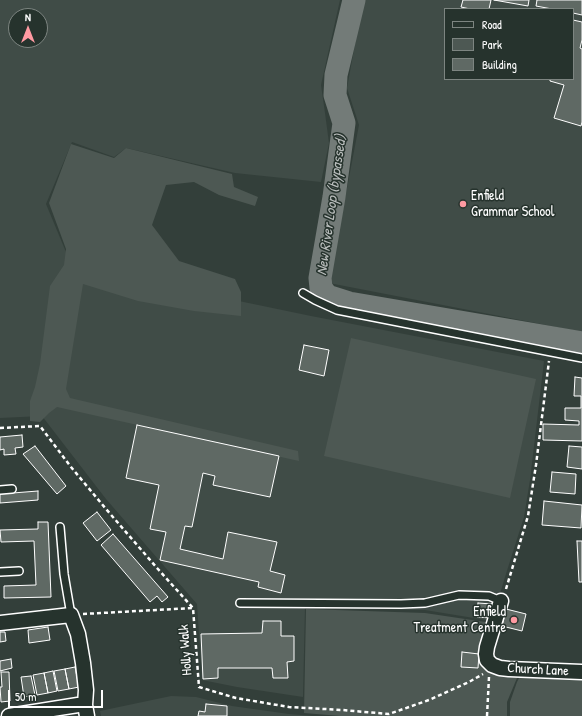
<!DOCTYPE html>
<style>
body{margin:0}
#map{position:relative;width:582px;height:716px;overflow:hidden;background:#333f3a;font-family:"Patrick Hand",sans-serif}
canvas{display:block}
.legend{position:absolute;left:444px;top:8px;width:130px;height:72px;box-sizing:border-box;background:#26332d;border:1px solid #7d8581;margin:0;padding:5px 7px;list-style:none;font-size:12px;color:#fff}
.legend li{display:flex;align-items:center;gap:8px;height:20px}
.legend b{width:20px;border:1px solid #7d8581}
.north{position:absolute;left:8px;top:8px;width:40px;height:40px;box-sizing:border-box;background:#26332d;border:1px solid #7d8581;border-radius:50%;rotate:0deg;font-size:11px;font-weight:700;line-height:16px;text-align:center;color:#fff}
.north::after{content:'';display:block;margin:auto;width:14px;height:18px;background:#ff9aa2;clip-path:polygon(50% 0,100% 100%,50% 72%,0 100%)}
.scale{position:absolute;left:8px;top:690px;width:95px;height:18px;box-sizing:border-box;border:2px solid #fff;border-top:0;padding-left:5px;font-size:12px;line-height:14px;white-space:nowrap;color:#fff;-webkit-text-stroke:3px #26332d;paint-order:stroke}
</style>
<div id="map">
<canvas width="582" height="716"></canvas>
<ul class="legend">
<li><b style="height:5px;background:#26332d"></b>Road</li>
<li><b style="height:11px;background:#4d5853"></b>Park</li>
<li><b style="height:11px;background:#5f6964"></b>Building</li>
</ul>
<div class="north">N</div>
<div class="scale">50 m</div>
</div>
<script>
const ctx = document.querySelector('canvas').getContext('2d');
ctx.lineJoin = 'round';
function paint(path, color) { ctx.fillStyle = color; ctx.fill(path, 'evenodd'); }
const toPath = rows => new Path2D(rows.map(r => 'M' + r).join(''));
function trace(path, color, width, dash) { ctx.strokeStyle = color; ctx.lineWidth = width; ctx.lineCap = dash ? 'butt' : 'round'; ctx.setLineDash(dash || []); ctx.stroke(path); }
function write(font, color, halo, rows, align = 'center') {
  ctx.font = font + ' "Patrick Hand",sans-serif'; ctx.lineWidth = 3; ctx.setLineDash([]); ctx.textBaseline = 'middle'; ctx.strokeStyle = halo; ctx.fillStyle = color; for (const [text, x, y, turn = 0] of rows) {
    ctx.save(); ctx.translate(x, y); ctx.rotate((+turn || 0) * Math.PI / 180); ctx.textAlign = isNaN(turn) ? turn : align; if (halo) ctx.strokeText(text, 0, 0); ctx.fillText(text, 0, 0); ctx.restore();
  }
}
paint(toPath([
 [0,0,340,0,321,85,325,113,329,143,321,182,235,173,126,148,114,157,72,142,46,204,66,252,186,290,311,316,544,361,530,480,524,517,505,577,492,621,425,610,305,607,303,697,237,687,202,680,197,604,106,499,42,416,0,418],
 [16,16,40,16,40,40,16,40],
 [363,0,582,0,582,332,329,283,359,125,347,88],
 [445,9,573,9,573,79,445,79],
 [171,696,196,697,232,706,289,714,313,716,101,716,100,711]
]), '#404c47');
paint(toPath([
 [71,144,114,158,126,148,232,174,234,187,258,197,255,206,219,195,194,182,166,185,152,225,179,261,235,279,241,292,241,316,194,311,138,301,83,284,66,389,70,398,298,451,299,461,57,407,49,413,40,422,30,421,30,401,35,387,40,364,50,286,64,265,66,249,49,203],
 [351,338,536,379,510,498,324,456],
 [306,609,425,613,492,623,482,658,522,674,517,678,507,702,507,716,340,716,304,713],
 [520,676,582,678,582,716,510,716,510,702,517,682]
]), '#4d5853');
trace(toPath([
 [354,0,336,75,335,95,344,123,334,197,320,278,321,288,327,296,349,303,582,343]
]), '#737b78', 23);
const building = toPath([
 [463,0,491,0,489,9,470,9,461,7,463,0],
 [494,0,529,0,528,6,494,0],
 [537,0,582,0,582,15,573,13,573,9,552,9,536,6,537,0],
 [573,20,582,22,582,40,580,48,582,49,582,122,581,126,554,118,564,85,550,81,550,79,573,79,573,20],
 [304,345,329,350,324,376,299,370,304,345],
 [575,377,582,378,582,441,543,440,543,424,579,425,579,421,565,420,565,408,581,408,581,396,574,396,575,377],
 [137,425,279,456,270,497,213,485,215,476,203,473,192,527,185,526,180,549,223,559,228,532,277,542,270,571,285,575,281,593,258,587,259,582,160,560,166,532,150,529,159,485,126,478,137,425],
 [22,435,23,447,15,448,16,454,4,455,4,449,0,450,0,437,22,435],
 [35,446,66,486,57,494,23,454,35,446],
 [569,446,582,447,582,469,567,467,569,446],
 [552,472,576,474,575,494,550,492,552,472],
 [38,491,38,500,0,503,0,494,38,491],
 [544,501,582,505,581,528,542,525,544,501],
 [97,512,111,530,97,541,83,523,97,512],
 [38,522,48,522,51,597,4,598,4,586,36,585,34,541,1,542,0,530,38,529,38,522],
 [113,534,168,597,162,602,157,596,150,602,101,545,113,534],
 [577,541,582,541,582,582,579,582,577,541],
 [478,603,492,604,491,618,477,617,478,603],
 [506,609,526,614,522,631,502,626,506,609],
 [263,621,281,621,281,636,294,636,294,661,287,662,288,678,273,678,272,668,218,668,218,678,203,679,201,634,262,633,263,621],
 [48,627,50,640,29,643,28,630,48,627],
 [0,632,5,632,6,641,0,642,0,632],
 [462,652,479,654,478,668,461,667,462,652],
 [11,659,12,668,0,671,0,661,11,659],
 [75,667,79,687,69,689,65,669,75,667],
 [65,669,69,689,58,691,54,671,65,669],
 [53,671,57,691,48,693,44,673,53,671],
 [1,672,9,672,10,701,1,702,0,687,2,687,1,672],
 [44,673,48,693,37,695,33,675,44,673],
 [31,676,35,695,24,697,21,677,31,676],
 [206,704,227,706,227,716,198,716,199,711,205,712,206,704]
]);
paint(building, '#5f6964');
trace(building, '#fff', 1);
const lane = toPath([
 [303,293,315,300,337,310,582,358],
 [0,490,12,489],
 [60,527,64,574,71,615],
 [0,572,19,571],
 [240,603,401,604,425,603,459,595,489,596,501,601]
]);
const street = toPath([
 [501,601,487,647,486,654,487,660,492,665,500,668,509,669,582,672],
 [0,623,71,615,78,634,83,663,86,690,85,705,87,716],
 [9,716,78,705,85,705]
]);
trace(lane, '#fff', 10);
trace(street, '#fff', 17);
trace(toPath([
 [0,428,40,426,71,467,106,509,157,568,193,608,199,687,236,698,289,707,342,710,389,714,429,700,469,682,483,674],
 [506,589,528,516,536,465,549,361],
 [83,614,193,608],
 [487,716,489,677]
]), '#fff', 2.5, [4, 3]);
trace(lane, '#26332d', 7);
trace(street, '#26332d', 14);
for (const [x, y, r, color] of [
 [463,204,4,"#ff9aa2"],
 [514,620,4,"#ff9aa2"]
]) { const dot = new Path2D(); dot.arc(x, y, r, 0, 2 * Math.PI); ctx.fillStyle = color; ctx.fill(dot); trace(dot, '#26332d', 1.5); }
write('14px', '#fff', '#26332d', [
 ["Enfield",471,196],
 ["Grammar School",471,212],
 ["Enfield",506,612,"right"],
 ["Treatment Centre",506,628,"right"]
], 'left');
write('14px', '#fff', '#26332d', [
 ["Holly Walk",186,650,-94],
 ["Church Lane",538,670,3]
]);
write('italic 15px', '#b9bdbc', '#26332d', [
 ["New River Loop (bypassed)",332,205,-82]
]);
</script>
